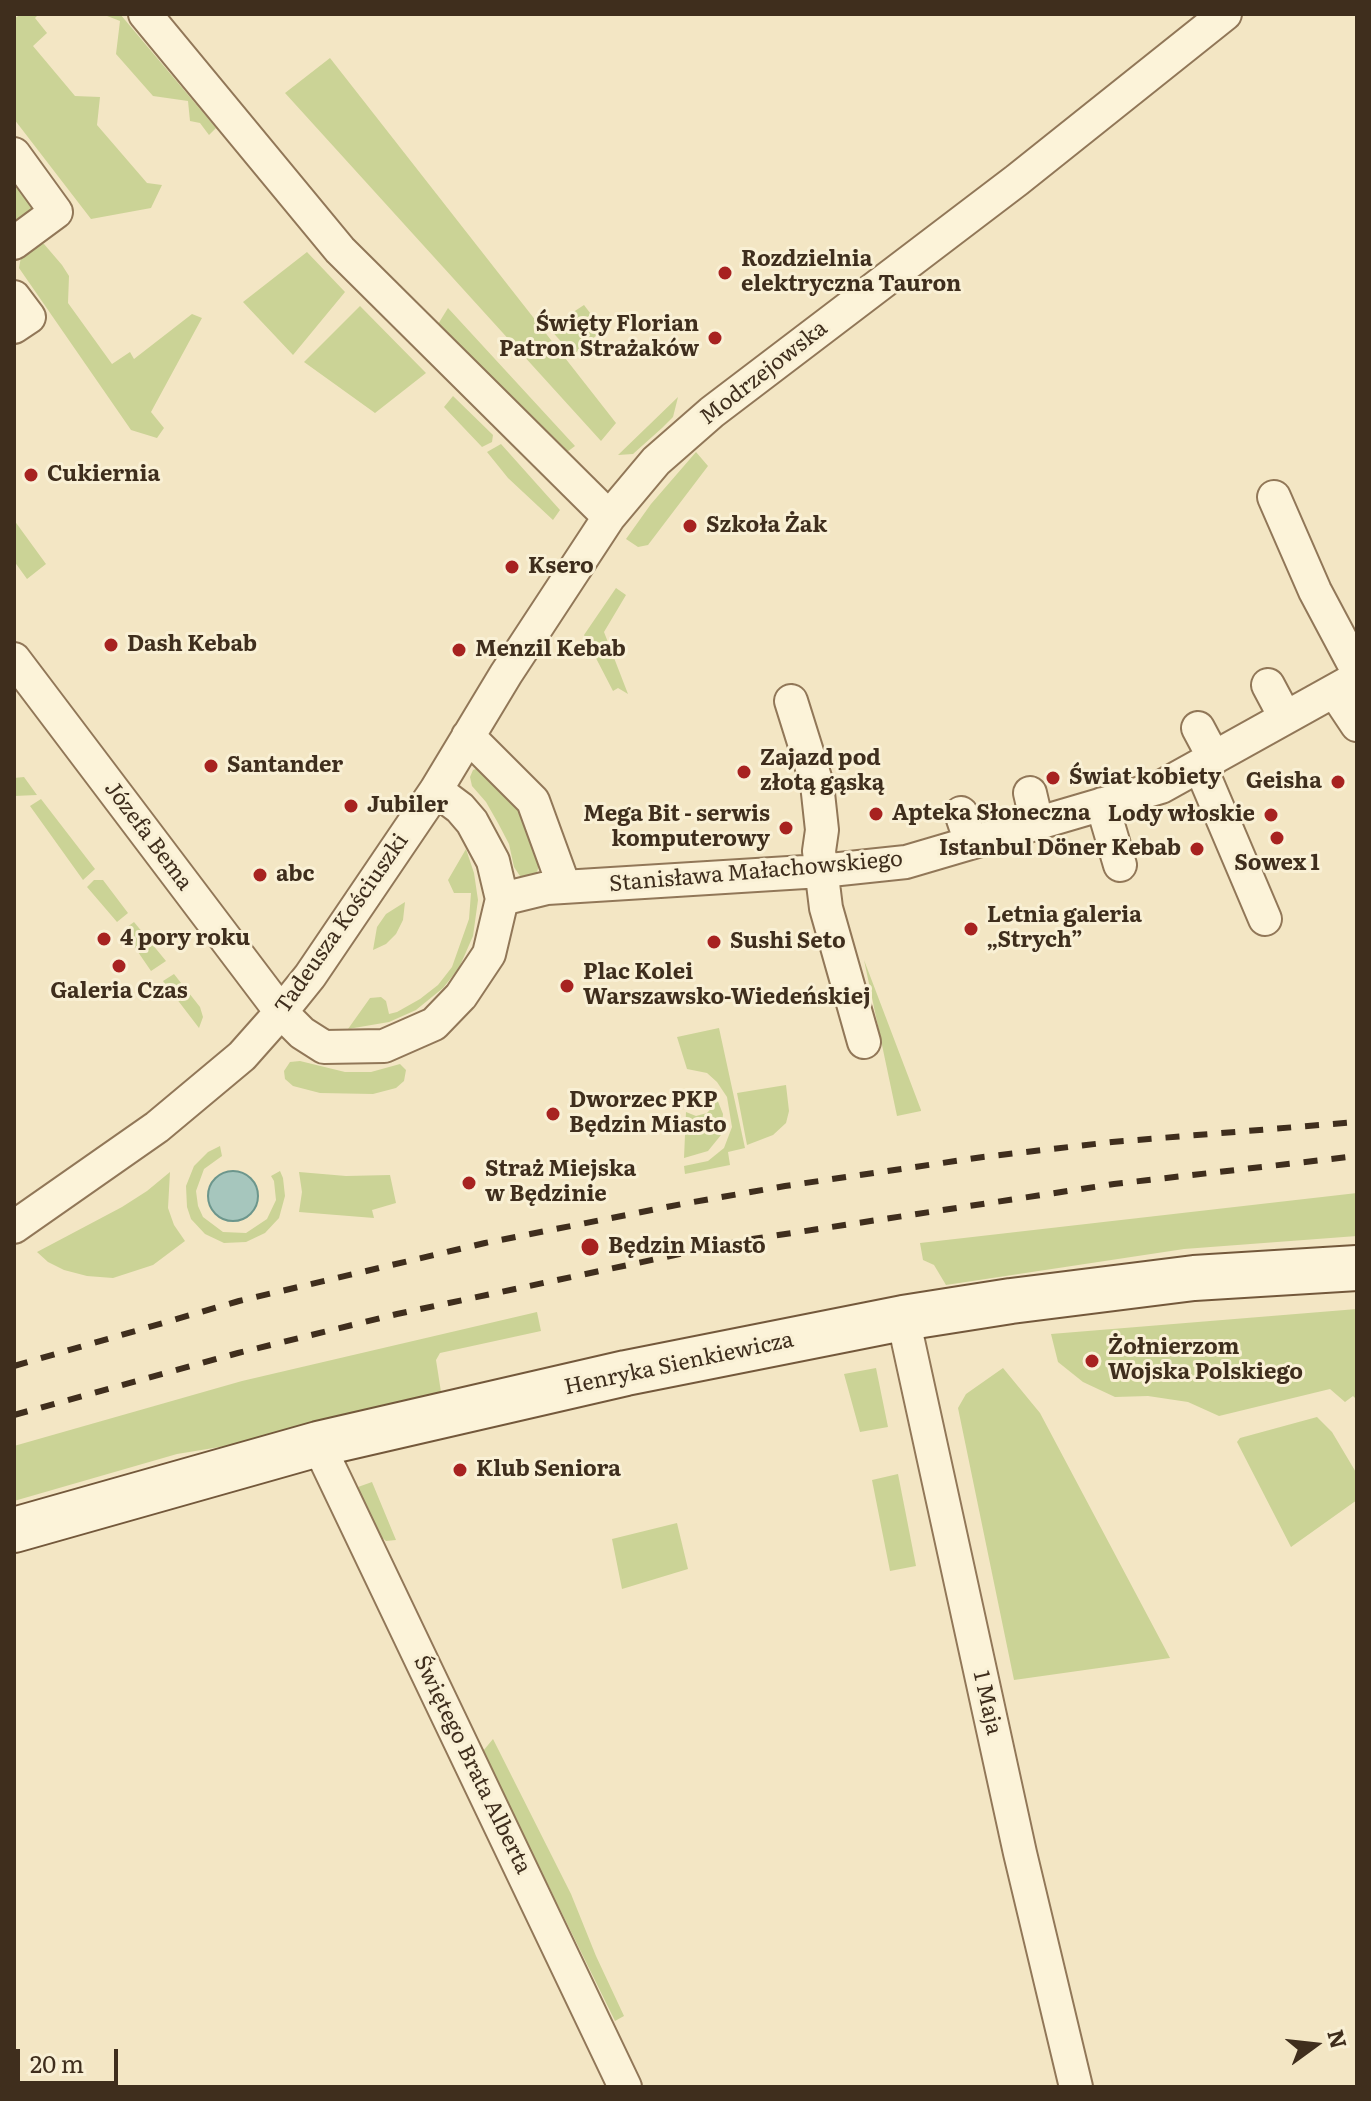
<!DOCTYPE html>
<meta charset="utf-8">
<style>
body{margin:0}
#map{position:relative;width:1371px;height:2101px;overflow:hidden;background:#f3e6c4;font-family:Literata,serif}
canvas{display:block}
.frame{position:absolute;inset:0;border:16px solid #3f2e1d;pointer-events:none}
.north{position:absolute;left:1275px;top:2005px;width:80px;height:80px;-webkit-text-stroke:6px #f9f0d5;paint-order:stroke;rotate:75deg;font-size:22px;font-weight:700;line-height:32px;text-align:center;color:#3f2e1d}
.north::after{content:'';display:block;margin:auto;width:28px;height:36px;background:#3f2e1d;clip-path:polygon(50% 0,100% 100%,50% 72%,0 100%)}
.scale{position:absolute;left:16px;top:2049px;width:102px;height:36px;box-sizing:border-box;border:4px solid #3f2e1d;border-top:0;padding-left:10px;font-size:24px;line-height:28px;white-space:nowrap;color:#3f2e1d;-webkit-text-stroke:6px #f9f0d5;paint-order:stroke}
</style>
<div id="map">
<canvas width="1371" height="2101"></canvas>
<div class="frame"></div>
<div class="north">N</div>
<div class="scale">20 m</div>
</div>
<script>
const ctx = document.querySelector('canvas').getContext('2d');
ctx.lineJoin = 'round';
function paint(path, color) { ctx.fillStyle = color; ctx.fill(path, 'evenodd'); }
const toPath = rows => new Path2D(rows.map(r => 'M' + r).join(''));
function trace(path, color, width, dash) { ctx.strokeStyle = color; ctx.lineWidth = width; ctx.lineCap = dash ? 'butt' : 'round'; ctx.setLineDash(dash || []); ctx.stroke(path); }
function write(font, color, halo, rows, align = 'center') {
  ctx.font = font + ' Literata,serif'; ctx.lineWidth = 6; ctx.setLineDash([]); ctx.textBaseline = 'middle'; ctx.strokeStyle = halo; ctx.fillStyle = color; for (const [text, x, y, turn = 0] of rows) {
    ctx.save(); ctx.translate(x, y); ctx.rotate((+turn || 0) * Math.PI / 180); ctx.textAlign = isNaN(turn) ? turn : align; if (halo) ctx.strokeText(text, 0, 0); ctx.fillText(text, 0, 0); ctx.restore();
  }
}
paint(toPath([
 [21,14,39,14,35,18,47,33,33,46,75,96,100,97,97,125,147,183,162,185,151,208,91,219,14,119,14,19],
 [102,14,120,14,216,128,209,135,200,123,190,121,188,101,153,96,116,54,120,21],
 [330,58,616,423,601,441,285,93],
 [14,173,33,201,32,210,14,231],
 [39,244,44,244,62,265,69,276,68,303,112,364,130,352,134,359,192,314,202,318,151,412,164,428,157,438,131,430,19,268,21,257],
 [307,252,345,292,293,355,243,302],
 [584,305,603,330,573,355,549,328],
 [360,306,426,373,375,413,304,362],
 [448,308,575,446,567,452,550,435,533,432,432,334],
 [453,396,493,435,492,442,482,447,444,407],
 [678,397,673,417,662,428,633,454,618,455],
 [501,444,560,510,553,520,508,478,487,452],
 [696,452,708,466,648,545,638,547,626,539,651,504],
 [14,520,46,564,27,579,14,561],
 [616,588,626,595,604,632,628,694,618,688,613,691,584,635],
 [483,766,522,811,540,862,537,872,531,877,520,876,514,867,509,844,498,823,486,802,472,786,470,777,473,770],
 [24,777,37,795,14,796,14,778],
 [41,799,95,869,83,880,30,806],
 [466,849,474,873,478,900,473,936,459,968,443,988,416,1010,389,1022,348,1029,370,998,381,997,386,1001,389,1014,397,1012,420,999,438,985,452,967,469,919,471,893,454,893,448,880],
 [94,880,103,880,128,913,117,922,87,887],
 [405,902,403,920,396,934,386,944,373,950,377,927,386,914],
 [134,922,166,961,151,971,123,930],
 [864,960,921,1110,921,1111,897,1116],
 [174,974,200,1007,203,1017,199,1028,163,981],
 [719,1028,745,1148,728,1152,730,1165,685,1174,684,1166,708,1161,724,1148,732,1127,727,1097,717,1082,707,1073,687,1069,677,1037],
 [300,1061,345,1072,371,1072,400,1064,406,1070,404,1081,396,1088,373,1094,320,1093,293,1086,285,1079,284,1071,290,1062],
 [786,1085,789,1111,786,1123,773,1135,747,1145,737,1093],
 [715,1094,723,1114,721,1135,708,1151,684,1158,686,1112,696,1116,707,1113,715,1104],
 [220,1146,222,1156,204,1169,196,1191,198,1206,203,1217,223,1232,246,1233,267,1219,276,1200,274,1181,271,1176,280,1171,283,1178,285,1196,279,1218,265,1233,246,1242,224,1243,205,1234,191,1219,187,1207,186,1186,194,1166,208,1152],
 [170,1172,168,1208,174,1225,185,1241,153,1265,113,1278,87,1276,64,1270,48,1262,37,1252,122,1207,147,1191],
 [299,1172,346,1176,390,1175,396,1203,372,1210,374,1218,299,1212,302,1192],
 [1357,1193,1357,1236,1184,1249,946,1285,934,1265,923,1260,920,1243],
 [1357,1309,1357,1400,1353,1396,1345,1402,1330,1389,1219,1416,1188,1402,1148,1396,1115,1397,1083,1382,1058,1362,1051,1334],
 [537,1312,541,1331,440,1353,436,1360,441,1392,238,1444,177,1454,14,1501,14,1446,242,1381],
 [876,1368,888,1427,860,1432,844,1374],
 [1003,1368,1040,1413,1170,1658,1014,1680,958,1408,966,1394],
 [1317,1417,1332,1432,1357,1474,1357,1500,1291,1547,1237,1442,1240,1438],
 [898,1474,916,1566,890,1571,872,1480],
 [372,1482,396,1540,386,1541,380,1536,358,1487],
 [677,1523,688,1569,622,1589,612,1539],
 [493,1739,571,1894,596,1956,624,2016,615,2021,490,1767,483,1751]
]), '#cbd396');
const water = toPath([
 '208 1196a25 25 0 1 1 50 0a25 25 0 1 1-50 0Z'
]);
paint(water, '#a6c6bd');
trace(water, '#6c968c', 2);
const street = toPath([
 [145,14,340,250,609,517],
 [14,154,56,212,14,243],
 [14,297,29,317,14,327],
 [1274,497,1315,591,1357,670],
 [14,659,281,1012,302,1033,324,1047,384,1046,434,1024,461,996,489,954,502,899,493,861,472,822,460,808,436,790],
 [1268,685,1285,717],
 [1335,692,1357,725],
 [791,701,817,784,822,830,819,851,826,908,864,1042],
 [1198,728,1214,758],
 [468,736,533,801,564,886],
 [1200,766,1265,919],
 [1030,793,1037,823],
 [1102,804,1120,865],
 [961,813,971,843],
 [502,899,547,888,821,871,906,862,1161,787,1357,678],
 [14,1227,157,1127,242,1056,281,1012,310,976,436,790,506,674,609,517,656,461,712,412,1017,180,1225,14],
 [903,1318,1020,1853,1076,2087],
 [318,1444,625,2087]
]);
const secondary = toPath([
 [14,1530,318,1444,626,1373,903,1318,1011,1301,1194,1278,1357,1268]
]);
trace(street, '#917758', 36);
trace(secondary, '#73583b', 48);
trace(street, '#fcf3d9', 32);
trace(secondary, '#fcf3d9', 44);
trace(toPath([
 [14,1366,239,1301,485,1243,682,1204,785,1186,983,1157,1112,1142,1357,1122],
 [14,1415,238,1353,397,1314,746,1240,1114,1184,1357,1156]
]), '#3f2e1d', 6, [14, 14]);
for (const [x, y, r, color] of [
 [725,273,8,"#a72220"],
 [715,338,8,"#a72220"],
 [31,475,8,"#a72220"],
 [690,526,8,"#a72220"],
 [512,567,8,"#a72220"],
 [111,645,8,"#a72220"],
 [459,650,8,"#a72220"],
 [211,766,8,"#a72220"],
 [744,772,8,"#a72220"],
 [1053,778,8,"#a72220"],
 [1338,782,8,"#a72220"],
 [351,806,8,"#a72220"],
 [876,814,8,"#a72220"],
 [1271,815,8,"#a72220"],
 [786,828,8,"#a72220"],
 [1277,838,8,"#a72220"],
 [1197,849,8,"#a72220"],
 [260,875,8,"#a72220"],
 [971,929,8,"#a72220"],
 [104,939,8,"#a72220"],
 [714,942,8,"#a72220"],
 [119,966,8,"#a72220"],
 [567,986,8,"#a72220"],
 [553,1114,8,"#a72220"],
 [469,1183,8,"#a72220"],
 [590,1247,10,"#a72220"],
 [1092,1361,8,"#a72220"],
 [460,1470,8,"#a72220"]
]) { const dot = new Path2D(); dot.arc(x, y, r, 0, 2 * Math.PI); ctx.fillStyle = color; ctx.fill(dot); trace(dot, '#f9f0d5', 3); }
write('bold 22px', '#3f2e1d', '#f9f0d5', [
 ["Rozdzielnia",741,260],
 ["elektryczna Tauron",741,285],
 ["Święty Florian",699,325,"right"],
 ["Patron Strażaków",699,350,"right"],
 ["Cukiernia",47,475],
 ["Szkoła Żak",706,526],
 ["Ksero",528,567],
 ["Dash Kebab",127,645],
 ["Menzil Kebab",475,650],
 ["Zajazd pod",760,759],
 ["złotą gąską",760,784],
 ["Santander",227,766],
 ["Świat kobiety",1069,778],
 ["Geisha",1322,782,"right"],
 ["Jubiler",367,806],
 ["Apteka Słoneczna",892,814],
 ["Mega Bit - serwis",770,815,"right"],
 ["komputerowy",770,840,"right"],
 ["Lody włoskie",1255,815,"right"],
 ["Istanbul Döner Kebab",1181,849,"right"],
 ["Sowex 1",1277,864,"center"],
 ["abc",276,875],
 ["Letnia galeria",987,916],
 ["„Strych”",987,941],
 ["4 pory roku",120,939],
 ["Sushi Seto",730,942],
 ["Plac Kolei",583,973],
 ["Warszawsko-Wiedeńskiej",583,998],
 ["Galeria Czas",119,992,"center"],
 ["Dworzec PKP",569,1101],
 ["Będzin Miasto",569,1126],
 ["Straż Miejska",485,1170],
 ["w Będzinie",485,1195],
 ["Będzin Miasto",608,1247],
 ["Żołnierzom",1108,1348],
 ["Wojska Polskiego",1108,1373],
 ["Klub Seniora",476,1470]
], 'left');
write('22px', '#3f2e1d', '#f9f0d5', [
 ["Modrzejowska",764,373,-38],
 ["Józefa Bema",148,836,53],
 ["Stanisława Małachowskiego",756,872,-5],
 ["Tadeusza Kościuszki",342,924,-55],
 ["Henryka Sienkiewicza",679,1364,-12],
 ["1 Maja",987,1703,77],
 ["Świętego Brata Alberta",472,1765,64]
]);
</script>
